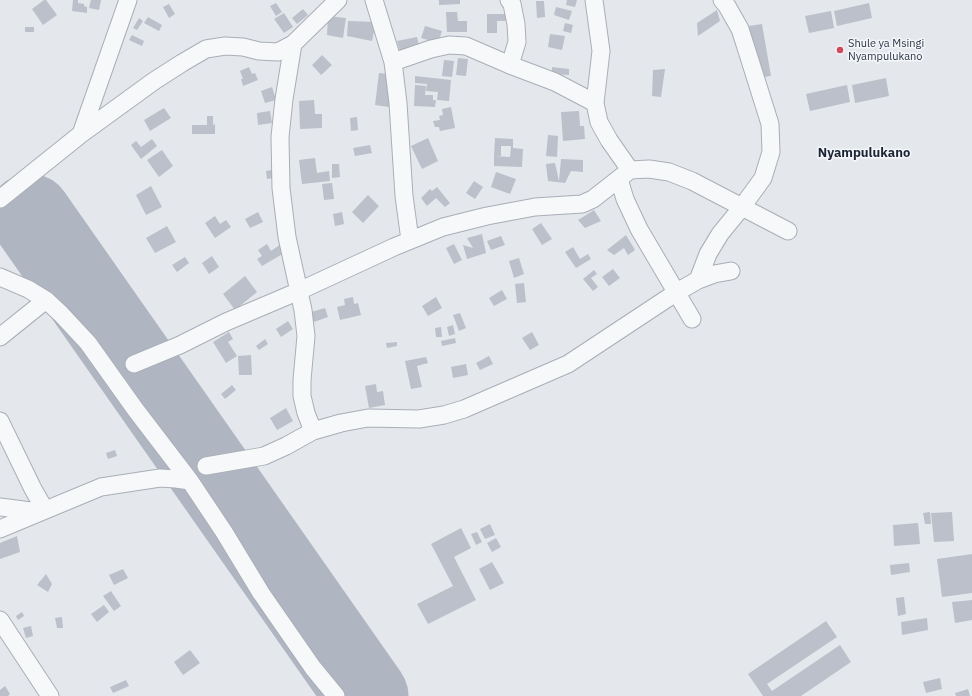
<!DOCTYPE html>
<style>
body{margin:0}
canvas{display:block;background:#e4e7ec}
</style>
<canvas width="972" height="696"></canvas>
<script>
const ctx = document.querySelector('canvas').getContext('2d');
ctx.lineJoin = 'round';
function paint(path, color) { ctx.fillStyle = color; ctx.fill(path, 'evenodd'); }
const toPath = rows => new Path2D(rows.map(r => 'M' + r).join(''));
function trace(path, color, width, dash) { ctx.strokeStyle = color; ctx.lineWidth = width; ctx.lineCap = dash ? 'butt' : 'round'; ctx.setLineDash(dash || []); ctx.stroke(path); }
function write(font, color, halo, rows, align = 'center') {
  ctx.font = font + ' "IBM Plex Sans",sans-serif'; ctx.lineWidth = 3; ctx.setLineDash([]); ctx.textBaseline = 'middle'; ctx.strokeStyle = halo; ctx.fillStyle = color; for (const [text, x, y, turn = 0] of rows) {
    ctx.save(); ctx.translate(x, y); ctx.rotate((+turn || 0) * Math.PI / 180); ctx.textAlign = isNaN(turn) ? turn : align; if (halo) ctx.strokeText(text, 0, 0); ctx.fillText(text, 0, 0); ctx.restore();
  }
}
paint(toPath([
 [33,186,390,696,359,696,10,200]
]), '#d2d6de');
trace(toPath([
 [30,215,367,696]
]), '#b0b6c1', 83);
paint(toPath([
 [44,0,46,0,57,15,43,25,32,9],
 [73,0,78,0,78,3,84,4,84,6,87,7,87,13,72,11],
 [91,0,101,0,99,10,89,8],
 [439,0,460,0,460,4,439,5],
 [567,0,577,0,575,7,566,5],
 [536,1,544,1,545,17,537,18],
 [276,3,282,12,276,16,270,6],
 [869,3,872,18,837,26,834,11],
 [169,4,175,14,169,18,163,7],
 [556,7,572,11,569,20,554,15],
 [303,9,308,15,297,24,292,18],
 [717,10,720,21,698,36,697,23],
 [831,11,834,28,809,33,805,16],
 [446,12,457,12,458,21,467,21,467,32,447,32],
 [284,13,293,27,284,33,274,19],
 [487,14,506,14,506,21,497,21,497,33,487,33],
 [328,16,346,18,343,38,327,35],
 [148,17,162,25,159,31,144,23],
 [139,18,143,21,137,30,133,28],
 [348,21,376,22,372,41,347,36],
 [565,23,573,25,571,33,563,31],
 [762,24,771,76,758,78,749,26],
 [425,26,442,31,438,43,421,38],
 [25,27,34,27,34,32,25,32],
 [550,34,565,36,562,50,548,47],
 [132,35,144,41,142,46,129,40],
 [417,37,419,46,400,51,397,41],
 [322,55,332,65,321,75,312,65],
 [458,58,468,59,466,76,456,75],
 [444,60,454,61,452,77,442,76],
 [249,67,252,74,255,73,258,80,243,86,241,79,243,79,240,71],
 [552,67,569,69,569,75,552,74],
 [665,69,661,97,652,96,653,70],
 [379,73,390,74,393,78,389,107,375,105],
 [415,76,451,80,449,101,437,100,438,92,426,91,427,84,415,83],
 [886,78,889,96,855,103,852,85],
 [415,85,426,86,425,95,433,95,433,100,436,100,435,107,414,106],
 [847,85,850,102,810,111,806,94],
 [272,87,276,100,265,103,261,91],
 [314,100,315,114,322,114,322,128,300,129,299,101],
 [451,107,455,128,440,131,439,127,435,127,433,121,440,120,439,116,443,115,442,109],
 [164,108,171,118,150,131,144,120],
 [270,111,272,123,258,125,257,113],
 [579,111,580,126,584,126,585,139,563,141,561,112],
 [207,116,213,116,213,125,215,124,215,134,192,134,192,125,207,125],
 [357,117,358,130,351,131,350,118],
 [548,135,558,136,557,157,546,156],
 [428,138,438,161,422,169,411,146],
 [495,138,513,139,513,148,523,149,522,167,494,166,494,156,510,157,511,146,501,146,501,156,494,156],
 [152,139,157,146,141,159,131,145,136,141,141,147],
 [370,145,372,153,355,156,353,148],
 [162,150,173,166,159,177,147,160],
 [315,158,317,173,329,171,330,181,302,184,299,160],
 [561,159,583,160,583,172,571,171,565,183,548,181,546,164,555,163,559,181],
 [332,164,339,164,340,177,332,178],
 [272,170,273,178,267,179,266,171],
 [496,172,516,179,510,194,491,187],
 [474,181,483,187,475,199,466,193],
 [332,183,334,199,324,200,322,184],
 [151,186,162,207,146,215,136,195],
 [437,187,450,203,445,207,436,198,427,206,421,198,430,189,432,191],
 [368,195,379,206,363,223,352,212],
 [594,210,601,221,585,228,578,220],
 [258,212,263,222,250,228,245,219],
 [342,212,344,224,335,226,333,214],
 [215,216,220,224,226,220,231,227,215,238,205,223],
 [541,223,552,239,542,245,532,229],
 [167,226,176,242,155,253,146,238],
 [482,234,486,253,467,259,463,245,473,248,467,238],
 [626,235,635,250,628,255,624,248,614,255,607,250],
 [501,236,505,245,491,250,487,241],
 [267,244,271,251,281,244,286,252,262,266,257,259,262,256,258,250],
 [454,244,462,260,454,264,446,248],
 [573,247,580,259,588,254,591,259,576,268,565,252],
 [212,256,219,267,209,274,202,263],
 [185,257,189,263,177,272,172,265],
 [519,258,524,274,514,278,509,261],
 [613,269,620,278,609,286,602,277],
 [594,270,597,274,591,278,598,287,593,291,583,279],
 [245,276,257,292,235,310,223,294],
 [524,283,526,302,517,303,515,284],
 [502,290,507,299,494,306,489,298],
 [353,297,354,304,358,303,361,315,340,320,337,307,345,305,344,299],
 [436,297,442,308,428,316,422,306],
 [325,308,328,317,314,322,311,312],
 [460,313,466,328,459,331,453,315],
 [288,321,293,329,281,337,276,329],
 [453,325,455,334,449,336,447,327],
 [441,327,442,337,436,337,435,328],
 [229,332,233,339,228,342,237,356,226,363,213,342],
 [532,332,539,345,530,350,522,338],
 [455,338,456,343,442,346,441,341],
 [265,339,268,344,259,350,256,346],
 [397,342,397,346,387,348,386,343],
 [251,355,252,375,239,375,238,356],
 [489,356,493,364,480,370,476,363],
 [426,357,428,363,417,366,422,387,411,389,405,361],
 [466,364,468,375,453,378,451,367],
 [376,384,377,392,383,391,385,405,369,408,365,386],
 [232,385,236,390,225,399,221,394],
 [286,408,293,421,277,430,270,418],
 [115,450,117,456,108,459,106,453],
 [930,512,931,524,925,524,923,513],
 [952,512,954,541,934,542,931,513],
 [918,523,920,544,894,546,893,525],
 [490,524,495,535,485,539,480,529],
 [461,528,471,548,454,557,476,600,428,624,417,604,453,586,431,544],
 [477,532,482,542,476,545,471,534],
 [17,536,20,552,0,559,0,543],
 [496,538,501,547,492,552,487,543],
 [972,554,972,593,942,597,937,559],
 [492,562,504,583,490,590,479,569],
 [909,563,910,572,891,575,890,565],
 [123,569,128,578,114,585,109,575],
 [46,574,52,584,48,592,37,585],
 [111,591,121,606,114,611,103,596],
 [904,597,906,614,898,616,896,598],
 [972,600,972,620,955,623,952,602],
 [104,605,109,612,97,622,91,614],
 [22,612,24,616,18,620,16,616],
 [62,617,63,628,57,628,55,618],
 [927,618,928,630,902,635,901,622],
 [826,621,837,637,767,684,772,691,840,645,851,662,801,696,763,696,748,674],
 [31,626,33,636,26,638,23,628],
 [190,650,200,663,183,675,174,662],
 [940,678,942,689,926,693,923,682],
 [126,680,129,686,113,693,110,687],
 [5,686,10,694,8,696,0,696,0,690],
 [968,689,970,696,956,696,955,693]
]), '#bbc0ca');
const minor = toPath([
 [374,0,393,62,398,103,404,196,410,240],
 [509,0,512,4,516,24,517,42,510,65],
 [594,0,601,51,595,103,599,122,609,140,630,170],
 [293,44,284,99,280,137,281,188,287,237,303,310,306,336,302,380,302,396,306,413,313,431],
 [393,62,431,49,449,45,466,46,510,65,555,82,595,103],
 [81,134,128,0],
 [619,179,625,199,639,229,692,319],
 [0,199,81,134,154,81,182,63,206,49,225,46,243,47,259,51,278,52,293,44,338,0],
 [0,277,28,289,46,300,61,314,88,343,135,409,190,481,224,532,261,593,313,668,336,696],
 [698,280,708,254,720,234,742,207,763,178,771,152,770,124,748,54,740,29,727,6,722,0],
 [0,337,46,300],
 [134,364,180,345,226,322,299,291,394,247,443,227,487,216,535,207,582,204,593,199,630,170,649,169,669,172,692,181,788,231],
 [0,421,33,489,45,510],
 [206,466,264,456,286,446,313,431,341,423,368,418,419,419,444,415,464,409,568,364,677,292,698,280,714,274,731,271],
 [0,507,39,512],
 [0,529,101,487,160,478,176,479,190,481],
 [0,620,50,696]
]);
trace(minor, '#a9aeb7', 19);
trace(minor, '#f7f8fa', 17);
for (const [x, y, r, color] of [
 [840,50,4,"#d1495b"]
]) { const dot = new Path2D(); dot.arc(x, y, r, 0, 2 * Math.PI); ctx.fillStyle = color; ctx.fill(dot); trace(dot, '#f4f6f9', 1.5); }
write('11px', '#2b3445', '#f4f6f9', [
 ["Shule ya Msingi",848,44],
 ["Nyampulukano",848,57]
], 'left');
write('bold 13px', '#1d2536', '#f4f6f9', [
 ["Nyampulukano",864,153]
]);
</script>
